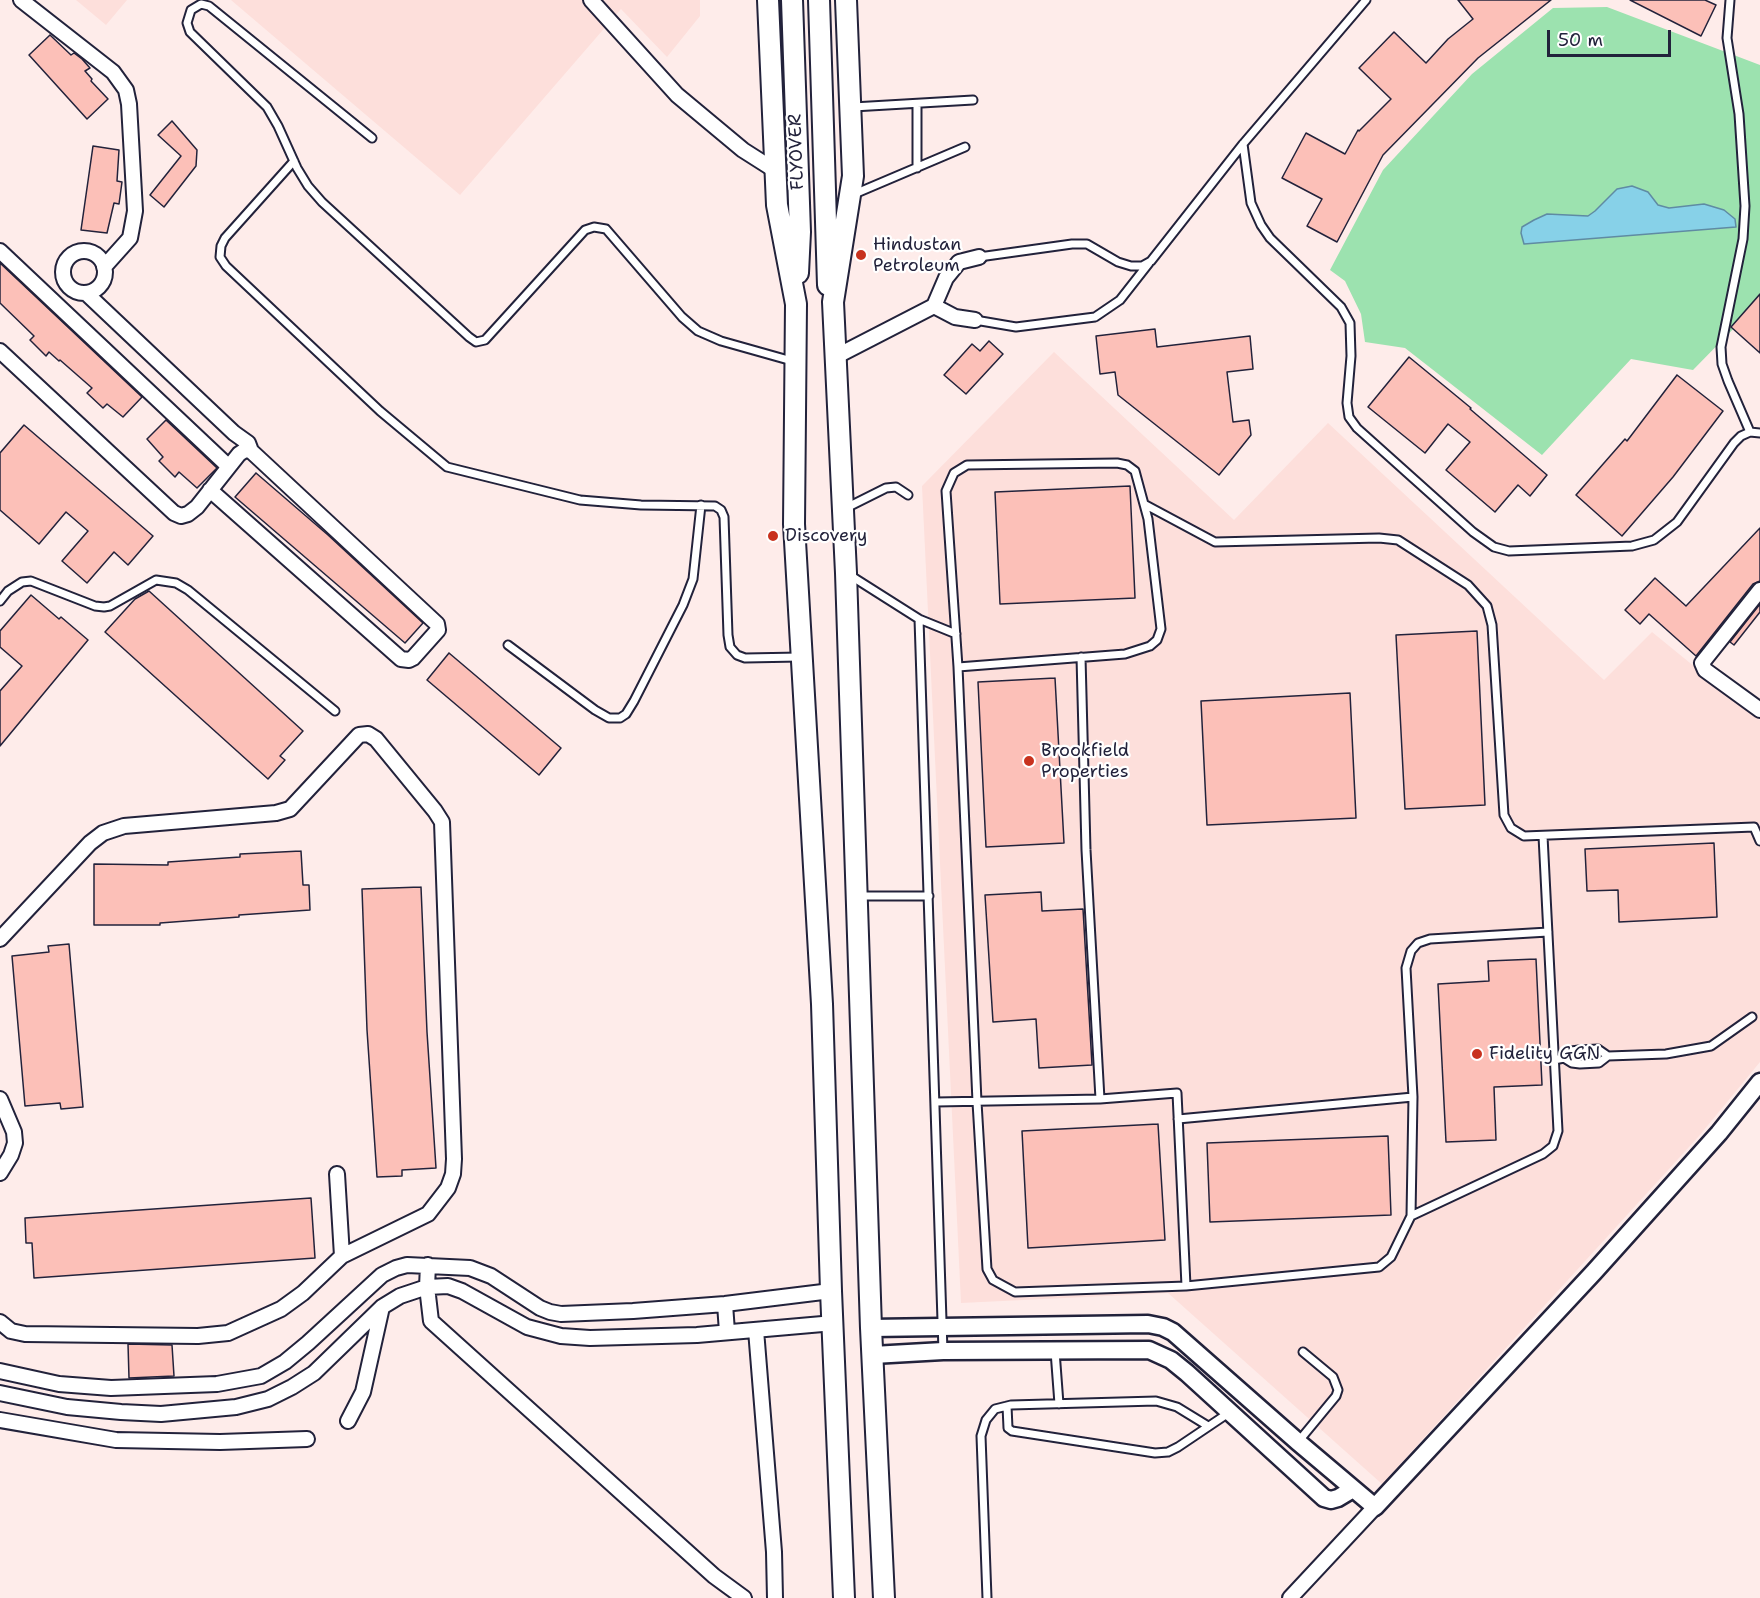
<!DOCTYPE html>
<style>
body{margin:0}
#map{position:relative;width:1760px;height:1598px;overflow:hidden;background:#feecea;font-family:"Shantell Sans",sans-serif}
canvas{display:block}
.scale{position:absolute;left:1547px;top:30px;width:124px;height:27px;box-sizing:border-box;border:3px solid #22223b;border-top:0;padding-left:8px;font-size:18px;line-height:21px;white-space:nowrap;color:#22223b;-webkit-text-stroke:4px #fff;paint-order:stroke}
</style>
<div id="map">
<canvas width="1760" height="1598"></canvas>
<div class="scale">50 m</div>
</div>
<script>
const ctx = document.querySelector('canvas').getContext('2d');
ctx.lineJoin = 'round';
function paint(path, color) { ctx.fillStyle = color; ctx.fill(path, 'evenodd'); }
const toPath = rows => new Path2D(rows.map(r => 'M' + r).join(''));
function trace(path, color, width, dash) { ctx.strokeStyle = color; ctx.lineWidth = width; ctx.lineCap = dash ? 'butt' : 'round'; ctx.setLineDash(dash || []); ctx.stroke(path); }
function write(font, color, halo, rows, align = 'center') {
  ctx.font = font + ' "Shantell Sans",sans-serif'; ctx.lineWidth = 4.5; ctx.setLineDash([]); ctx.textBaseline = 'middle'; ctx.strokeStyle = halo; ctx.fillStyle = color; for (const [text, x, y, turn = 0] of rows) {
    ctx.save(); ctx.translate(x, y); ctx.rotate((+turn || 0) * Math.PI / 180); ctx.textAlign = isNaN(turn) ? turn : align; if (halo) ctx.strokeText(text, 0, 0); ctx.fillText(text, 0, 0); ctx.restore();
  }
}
paint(toPath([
 [76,0,127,0,106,25],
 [231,0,700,0,700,16,667,57,621,9,460,195],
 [1054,352,1234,520,1328,423,1604,680,1652,632,1760,720,1760,1062,1699,1136,1382,1484,1168,1293,961,1303,922,486]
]), '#fddfdb');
paint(toPath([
 [1607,7,1760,65,1760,321,1743,319,1693,370,1631,359,1542,455,1405,348,1365,342,1361,314,1345,281,1330,270,1383,170,1472,74,1553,8]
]), '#9ce2af');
const water = toPath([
 [1632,186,1648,192,1658,205,1669,208,1704,204,1724,210,1735,219,1736,227,1524,244,1521,233,1522,227,1534,220,1547,214,1588,216,1595,211,1617,189,1632,186]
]);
paint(water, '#87d1e8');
trace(water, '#5f8ba3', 1.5);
const building = toPath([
 [1458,0,1551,0,1478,58,1383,155,1337,242,1307,226,1322,199,1282,178,1306,133,1345,154,1358,130,1359,131,1391,99,1359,68,1394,32,1426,63,1448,39,1473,19,1458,0],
 [1630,0,1705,0,1716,5,1701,36,1630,0],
 [50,35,71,55,74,53,82,59,90,68,85,71,92,79,91,81,108,99,87,119,29,55,50,35],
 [172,121,197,150,196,166,164,207,150,195,181,156,158,135,172,121],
 [93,146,119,150,117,181,122,182,119,204,114,203,107,233,81,230,93,146],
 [0,263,142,397,123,417,107,404,103,408,87,393,92,388,60,360,59,361,49,352,46,356,30,340,34,336,0,303,0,263],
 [1760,294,1760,353,1731,327,1760,294],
 [1155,329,1157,347,1250,336,1253,369,1227,372,1233,422,1249,420,1251,435,1219,475,1118,395,1115,372,1100,374,1096,336,1155,329],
 [989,341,1003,354,966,394,944,375,972,344,980,351,989,341],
 [1409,357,1471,408,1470,409,1547,475,1530,496,1518,485,1495,512,1446,470,1470,442,1448,424,1425,453,1368,407,1409,357],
 [1677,375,1723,411,1673,477,1622,536,1576,495,1625,439,1627,441,1677,375],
 [166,420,217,468,197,488,179,472,175,477,159,461,163,457,147,439,166,420],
 [24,425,153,536,128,565,114,552,87,583,62,561,88,531,66,512,39,544,0,510,0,453,24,425],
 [256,473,328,535,423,623,405,643,235,497,256,473],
 [1130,486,1135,598,1000,604,995,492,1130,486],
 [1760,528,1760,581,1753,584,1696,656,1649,614,1640,624,1625,610,1655,578,1686,606,1760,528],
 [149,591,303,731,280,756,285,760,268,779,105,632,135,599,149,591],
 [31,595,59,619,61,617,88,640,0,746,0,691,22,666,0,647,0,631,31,595],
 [1760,604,1760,612,1734,645,1730,642,1760,604],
 [1477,631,1485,805,1405,809,1396,635,1477,631],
 [449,653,561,748,539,775,427,680,449,653],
 [1055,678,1064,843,986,847,978,682,1055,678],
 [1350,693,1356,818,1207,825,1201,701,1350,693],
 [1714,843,1717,917,1619,922,1618,890,1587,891,1585,849,1714,843],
 [301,851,303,885,309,885,310,910,239,915,239,917,160,923,160,925,94,925,94,864,168,865,168,862,240,857,240,854,301,851],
 [421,887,427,1032,436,1168,402,1170,402,1176,377,1177,367,1030,362,889,421,887],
 [1041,892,1042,911,1083,909,1092,1065,1039,1068,1036,1019,993,1022,985,895,1041,892],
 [69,944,83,1107,61,1109,60,1103,25,1106,12,956,49,952,48,946,69,944],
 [1536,959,1542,1085,1494,1087,1496,1140,1446,1142,1438,984,1489,981,1488,961,1536,959],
 [1158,1124,1165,1240,1028,1248,1022,1131,1158,1124],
 [1388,1136,1391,1215,1210,1222,1207,1143,1388,1136],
 [311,1198,315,1258,34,1278,32,1243,26,1243,25,1218,311,1198],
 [128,1344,172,1345,174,1376,129,1378,128,1344]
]);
paint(building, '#fcc0b8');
trace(building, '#22223b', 1.5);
const service = toPath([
 [1730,0,1727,38,1739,114,1745,206,1743,239,1721,347,1722,364,1728,381,1750,432],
 [853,107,973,100],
 [372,138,209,6,201,4,191,10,187,23,190,32,267,107,278,126,297,168,308,186,322,202,469,337,476,342,485,340,585,230,594,227,606,229,682,317,698,331,721,341,792,361],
 [1243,144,1251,203,1261,225,1270,238,1341,307,1350,323,1351,356,1347,403,1349,417,1357,428,1473,532,1494,547,1509,551,1632,546,1654,540,1677,522,1734,443,1741,436,1750,432,1760,433],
 [294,161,225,238,221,246,220,257,226,266,380,411,447,467,580,500,641,505,715,506,721,510,724,517,728,635,730,647,737,655,745,658,800,657],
 [917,168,917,104],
 [852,195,965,147],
 [979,257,1072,244,1087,244,1118,262,1131,266,1142,266,1151,261,1243,144,1366,0],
 [975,320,1016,327,1095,317,1120,300,1149,263],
 [1144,504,1215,542,1379,538,1398,540,1468,585,1487,606,1492,625,1504,815,1511,828,1524,836,1754,827,1760,841],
 [846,508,886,488,896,487,908,495],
 [848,574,919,619,956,634],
 [0,601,8,591,22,582,31,581,95,606,104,607,110,606,156,580,176,583,188,590,335,711],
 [919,619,943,1351],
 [508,645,595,710,609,718,620,718,626,714,634,701,683,605,693,579,701,505],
 [1081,657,1086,850,1100,1099],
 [958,667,1125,654,1150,646,1157,640,1161,629,1148,519,1135,471,1127,465,1117,463,967,465,954,473,946,491,958,667,977,1102,987,1269,993,1280,1015,1292,1186,1286,1379,1267,1391,1257,1411,1216,1543,1154,1553,1146,1558,1131,1543,836],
 [859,896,929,896],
 [1608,1056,1666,1054,1711,1046,1752,1017],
 [1554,1060,1564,1058,1572,1063,1580,1064,1599,1063,1608,1056,1598,1049,1579,1050,1571,1051,1564,1058],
 [936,1102,1100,1099,1177,1093,1186,1286],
 [1178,1119,1413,1097],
 [1411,1216,1413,1097,1406,968,1411,951,1418,943,1430,939,1548,932],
 [1055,1351,1059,1404],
 [1007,1406,1008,1428,1012,1431,1155,1453,1168,1452,1178,1447,1230,1412],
 [1298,1442,1336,1396,1338,1390,1333,1377,1303,1352],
 [987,1598,981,1436,986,1420,995,1409,1011,1405,1156,1401,1177,1407,1208,1426]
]);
const minor = toPath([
 [21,0,113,72,126,90,129,104,135,211,130,238,104,267],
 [591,0,677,95,743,150,776,171],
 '63 272a21 21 0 1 1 42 0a21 21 0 1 1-42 0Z',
 [0,251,228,466],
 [87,294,234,433,248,443,251,451],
 [934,306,946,278,959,262,979,257],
 [0,351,174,513,181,516,188,514,197,507,239,454,245,450,251,451,437,624,438,630,413,658,409,660,401,659,210,490],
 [835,357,934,306,955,317,975,320],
 [1760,590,1702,663,1705,670,1760,710],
 [0,939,90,843,103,833,124,826,276,813,290,809,359,735,368,734,376,739,435,811,442,822,454,1159,453,1174,448,1188,428,1214,342,1256,303,1293,281,1309,228,1333,198,1336,25,1334,11,1331,0,1322],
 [0,1099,14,1132,15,1143,11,1155,0,1173],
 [337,1174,342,1256],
 [428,1265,427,1287,431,1321,714,1576,744,1598],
 [725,1304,727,1332],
 [756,1330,774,1552,775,1598],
 [0,1371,59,1384,111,1388,217,1384,261,1376,285,1362,308,1343,382,1275,396,1268,407,1265,470,1268,491,1276,540,1308,550,1312,561,1314,633,1311,725,1304,831,1291],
 [0,1393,67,1407,121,1412,161,1414,236,1407,268,1399,292,1387,314,1373,382,1307,400,1296,427,1287,448,1286,462,1291,527,1327,561,1336,590,1338,697,1335,834,1323],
 [0,1420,116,1440,220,1442,307,1439],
 [348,1421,363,1392,382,1307],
 [1290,1598,1375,1507]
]);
const tertiary = toPath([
 [871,1328,1148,1324,1163,1327,1173,1332,1298,1442,1375,1507,1594,1272,1719,1133,1760,1082],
 [873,1355,943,1351,1149,1350,1171,1360,1187,1373,1324,1498,1331,1500,1338,1498,1353,1489]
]);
const secondary = toPath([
 [768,0,777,205,796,304,794,524,822,1004,831,1291,844,1598],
 [792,0,800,232,798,273],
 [819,0,828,285],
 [846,0,853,176,833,302,846,573,871,1328,884,1598]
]);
trace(service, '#22223b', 11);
trace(minor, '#22223b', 18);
trace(tertiary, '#22223b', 21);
trace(secondary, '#22223b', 24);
trace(service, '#fff', 7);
trace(minor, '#fff', 14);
trace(tertiary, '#fff', 16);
trace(secondary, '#fff', 20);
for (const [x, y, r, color] of [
 [861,255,6,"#c8321e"],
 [773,536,6,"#c8321e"],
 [1029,761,6,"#c8321e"],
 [1477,1054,6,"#c8321e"]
]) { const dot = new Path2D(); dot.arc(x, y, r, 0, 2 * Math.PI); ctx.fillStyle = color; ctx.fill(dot); trace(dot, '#fff', 2); }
write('18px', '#22223b', '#fff', [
 ["FLYOVER",797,152,-92]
]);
write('18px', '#22223b', '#fff', [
 ["Hindustan",873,245],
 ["Petroleum",873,266],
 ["Discovery",785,536],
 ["Brookfield",1041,751],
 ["Properties",1041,772],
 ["Fidelity GGN",1489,1054]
], 'left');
</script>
